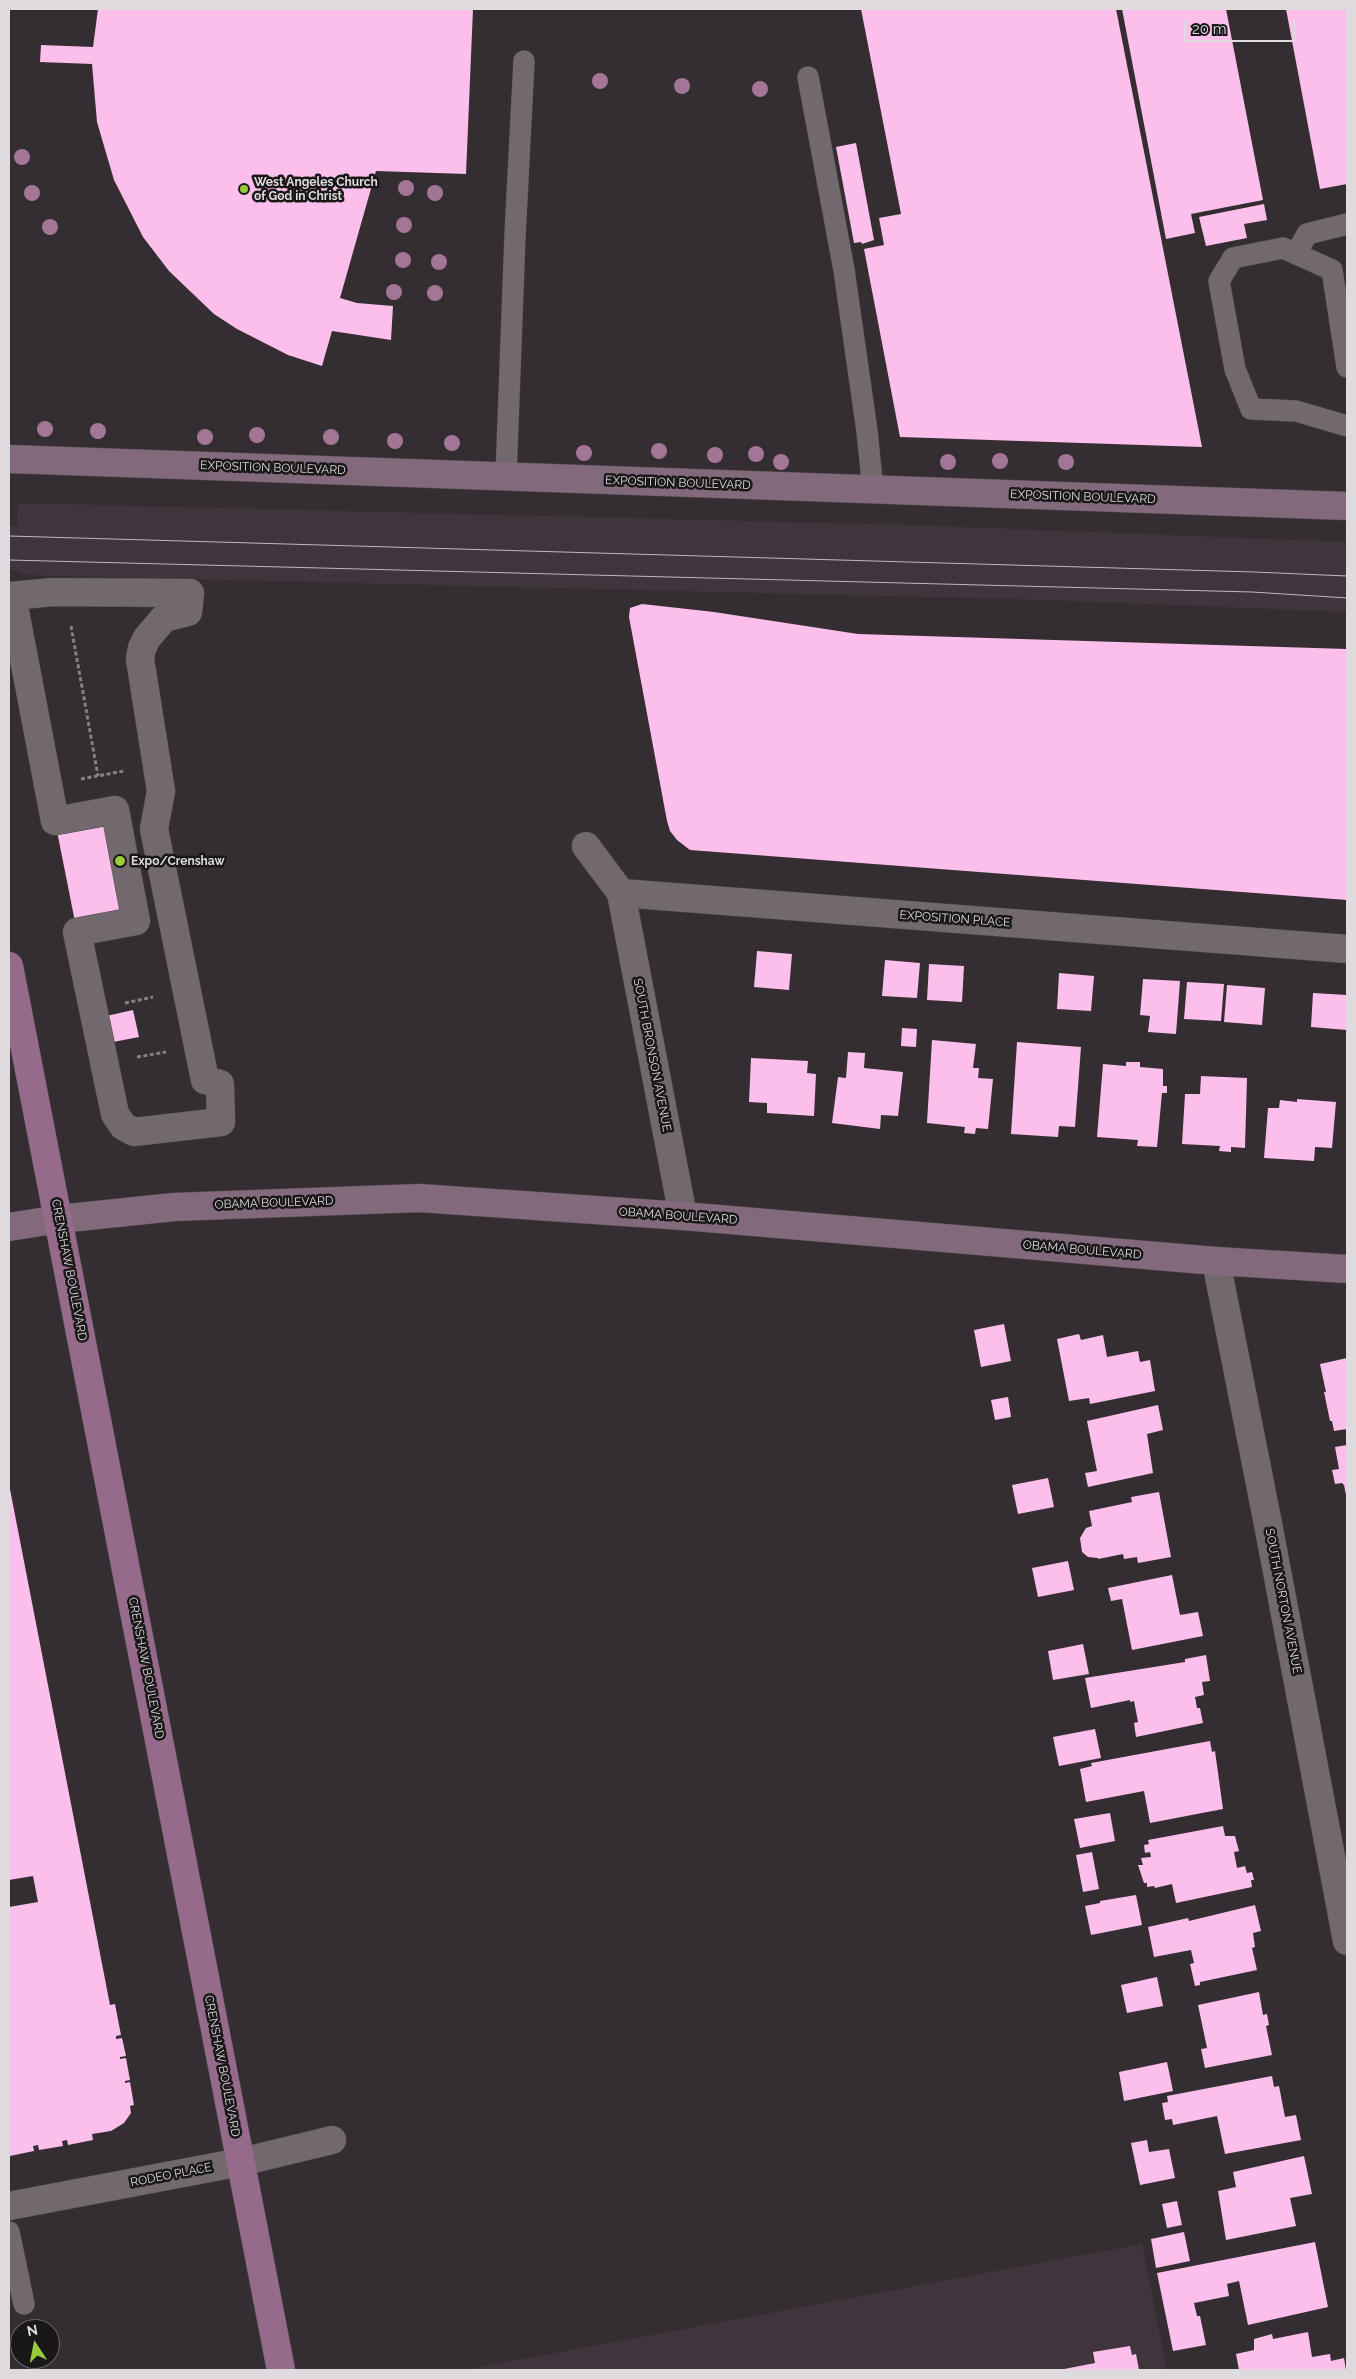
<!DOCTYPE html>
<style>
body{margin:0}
#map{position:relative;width:1356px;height:2379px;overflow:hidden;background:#342e32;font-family:Raleway,sans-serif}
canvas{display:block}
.frame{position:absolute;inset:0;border:10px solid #dedadd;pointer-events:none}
.north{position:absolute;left:10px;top:2319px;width:50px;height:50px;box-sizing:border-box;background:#1a1719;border:1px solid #686567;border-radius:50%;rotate:349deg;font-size:14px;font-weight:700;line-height:20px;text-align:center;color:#dedadd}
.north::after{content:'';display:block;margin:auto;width:18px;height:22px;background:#98cb37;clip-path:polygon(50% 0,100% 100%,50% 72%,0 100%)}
.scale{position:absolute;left:1184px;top:20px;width:111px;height:22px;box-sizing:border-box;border:2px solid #dedadd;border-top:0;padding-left:6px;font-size:15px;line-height:18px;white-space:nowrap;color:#dedadd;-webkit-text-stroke:4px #1a1719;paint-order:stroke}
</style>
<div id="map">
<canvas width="1356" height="2379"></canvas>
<div class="frame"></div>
<div class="north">N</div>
<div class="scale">20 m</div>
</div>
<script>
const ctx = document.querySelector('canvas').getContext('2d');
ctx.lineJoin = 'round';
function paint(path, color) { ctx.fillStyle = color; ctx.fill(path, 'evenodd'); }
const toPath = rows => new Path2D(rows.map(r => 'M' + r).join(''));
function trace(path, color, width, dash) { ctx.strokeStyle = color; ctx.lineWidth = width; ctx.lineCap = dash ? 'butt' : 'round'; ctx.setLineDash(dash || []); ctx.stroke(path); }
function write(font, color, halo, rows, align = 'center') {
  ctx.font = font + ' Raleway,sans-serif'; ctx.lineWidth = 5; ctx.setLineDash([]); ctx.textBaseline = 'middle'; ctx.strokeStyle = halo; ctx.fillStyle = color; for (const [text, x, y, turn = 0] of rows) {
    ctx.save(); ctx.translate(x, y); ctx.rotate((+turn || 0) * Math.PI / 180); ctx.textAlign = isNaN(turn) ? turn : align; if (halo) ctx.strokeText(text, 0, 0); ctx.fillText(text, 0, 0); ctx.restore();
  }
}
paint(toPath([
 [18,503,912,525,1347,542,1347,612,1047,600,23,575,22,572,9,570,9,526,17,526],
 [1142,2244,1167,2370,463,2370]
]), '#40343d');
paint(toPath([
 [98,9,473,9,466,174,376,171,340,298,357,303,393,306,391,340,332,331,322,366,288,355,237,329,214,314,169,271,143,237,114,180,97,122,92,64,40,62,41,45,93,47],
 [861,9,1116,9,1202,447,900,437,864,249,884,245,879,218,901,214],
 [1122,9,1226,9,1263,200,1191,214,1195,233,1166,239],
 [1286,9,1347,9,1347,184,1320,189],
 [856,143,874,240,862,244,861,242,854,243,836,147],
 [1264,204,1267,220,1244,224,1247,238,1206,246,1199,217],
 [642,604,714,612,858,634,1347,649,1347,900,690,850,677,840,670,831,667,821,629,617,630,608],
 [115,810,136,921,77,932,55,821],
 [757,951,792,954,789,990,754,987],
 [885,960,920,963,917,998,882,996],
 [929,964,964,966,962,1002,927,1000],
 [1059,973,1094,976,1091,1011,1057,1009],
 [1143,979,1180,981,1176,1034,1148,1032,1150,1016,1140,1015],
 [1187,982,1224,984,1221,1021,1184,1019],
 [1227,985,1265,988,1262,1025,1224,1022],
 [1313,993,1347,995,1347,1030,1311,1027],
 [133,1010,139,1037,108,1043,102,1017],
 [902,1028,917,1029,916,1047,901,1046],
 [932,1040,976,1044,973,1068,979,1068,978,1078,993,1079,988,1129,976,1128,975,1134,964,1133,965,1127,927,1123],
 [1017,1042,1081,1047,1075,1127,1059,1126,1058,1137,1011,1134],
 [848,1052,865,1053,864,1068,903,1072,898,1116,881,1115,880,1129,832,1123,838,1077,846,1078],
 [751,1058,808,1061,807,1073,816,1074,814,1116,767,1113,767,1103,749,1102],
 [1126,1062,1140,1062,1140,1067,1163,1069,1163,1086,1167,1086,1167,1093,1162,1093,1157,1147,1137,1146,1138,1140,1097,1137,1103,1064,1126,1066],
 [1201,1076,1247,1078,1245,1148,1231,1147,1231,1152,1219,1151,1220,1146,1182,1144,1185,1094,1200,1094],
 [1297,1099,1336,1102,1332,1148,1315,1147,1314,1161,1264,1158,1268,1108,1279,1108,1280,1100,1297,1102],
 [1004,1324,1011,1361,981,1367,974,1330],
 [1079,1334,1081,1340,1103,1335,1107,1357,1138,1351,1140,1362,1150,1360,1155,1391,1090,1404,1089,1398,1069,1401,1057,1339],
 [1347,1358,1347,1429,1334,1431,1332,1421,1330,1421,1324,1392,1326,1392,1320,1364],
 [1008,1397,1011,1417,995,1420,991,1400],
 [1158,1405,1163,1430,1147,1434,1153,1473,1088,1487,1085,1473,1097,1471,1087,1421],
 [1347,1445,1347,1495,1346,1495,1344,1485,1342,1483,1335,1484,1332,1470,1339,1469,1335,1447],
 [1048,1478,1054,1507,1018,1514,1012,1485],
 [9,1484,110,2005,115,2004,121,2035,116,2036,116,2039,122,2038,126,2056,120,2057,120,2059,126,2058,130,2080,125,2081,125,2083,130,2082,134,2105,130,2106,131,2113,124,2123,111,2131,92,2134,93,2140,68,2145,67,2140,62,2141,63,2146,39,2150,38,2145,33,2146,34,2151,10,2156,9,1907,38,1902,33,1876,9,1880],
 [1159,1492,1171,1557,1138,1563,1137,1557,1124,1559,1123,1554,1098,1559,1098,1558,1088,1557,1082,1552,1080,1538,1086,1528,1092,1526,1089,1511,1132,1502,1131,1497],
 [1068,1561,1074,1590,1038,1597,1032,1568],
 [1172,1575,1180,1615,1198,1612,1203,1636,1132,1650,1122,1599,1111,1601,1108,1588],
 [1083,1644,1089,1674,1053,1680,1048,1651],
 [1206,1655,1210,1681,1202,1682,1204,1695,1195,1697,1197,1708,1200,1708,1203,1723,1136,1737,1134,1723,1138,1722,1134,1701,1130,1702,1130,1700,1091,1708,1085,1678,1185,1662,1185,1659],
 [1095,1729,1101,1758,1059,1766,1053,1737],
 [1210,1741,1212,1752,1215,1751,1223,1809,1150,1823,1144,1791,1086,1802,1080,1769,1092,1766,1091,1763],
 [1110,1813,1115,1841,1080,1848,1074,1819],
 [1223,1826,1225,1836,1235,1836,1239,1851,1234,1852,1237,1868,1245,1866,1247,1873,1252,1872,1254,1880,1251,1880,1252,1887,1176,1903,1172,1884,1155,1888,1154,1886,1147,1887,1147,1883,1144,1883,1138,1865,1143,1865,1141,1858,1151,1857,1150,1852,1145,1853,1144,1845,1149,1844,1148,1840],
 [1092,1852,1099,1889,1083,1892,1076,1855],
 [1136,1895,1142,1925,1091,1935,1085,1906,1100,1903,1100,1901],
 [1255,1905,1261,1931,1253,1933,1255,1947,1252,1948,1257,1970,1200,1982,1200,1985,1195,1986,1190,1964,1194,1963,1191,1950,1154,1957,1148,1927,1188,1918,1189,1921],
 [1157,1977,1163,2006,1127,2013,1121,1985],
 [1259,1992,1263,2015,1267,2014,1269,2025,1266,2026,1272,2055,1205,2068,1201,2049,1207,2048,1198,2005],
 [1167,2062,1173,2091,1124,2101,1119,2072],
 [1272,2076,1274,2087,1279,2086,1285,2117,1296,2115,1301,2140,1225,2154,1217,2116,1173,2125,1172,2119,1165,2120,1162,2103,1168,2102,1167,2096],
 [1147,2140,1149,2152,1169,2149,1175,2178,1140,2185,1131,2143],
 [1304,2156,1312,2194,1290,2198,1296,2226,1226,2240,1218,2191,1236,2187,1233,2172],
 [1177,2201,1182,2225,1167,2228,1162,2204],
 [1184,2232,1190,2261,1156,2268,1151,2239],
 [1315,2242,1328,2307,1248,2325,1239,2281,1227,2284,1229,2296,1194,2303,1197,2316,1200,2316,1206,2345,1173,2351,1157,2273],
 [1308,2332,1312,2357,1330,2354,1331,2361,1344,2358,1346,2370,1239,2370,1236,2354,1254,2350,1254,2339,1272,2334,1273,2339],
 [1130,2346,1132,2355,1136,2354,1139,2370,1059,2370,1095,2363,1093,2352]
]), '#fcbfeb');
const lane = toPath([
 [808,77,844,270,867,431,873,490],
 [1296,254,1307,234,1347,224],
 [1347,367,1332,270,1283,248,1233,258,1219,281,1235,369,1251,409,1296,411,1347,426],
 [506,476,515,236,524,61],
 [9,2232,24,2304]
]);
const street = toPath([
 [53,592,190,593,188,612,164,618,147,638,142,648,140,659,161,791,154,829,205,1080,220,1084,221,1122,134,1132,123,1126,115,1114,77,932,136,921,115,810,55,821,12,596,53,592],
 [586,846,621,893,683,1216],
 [621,893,1347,949],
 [1216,1261,1268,1524,1347,1941],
 [9,2206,241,2162,332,2140]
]);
const secondary = toPath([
 [9,459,1347,506],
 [9,1227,59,1219,174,1207,419,1198,683,1216,1216,1261,1347,1269]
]);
const primary = toPath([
 [9,966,281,2370]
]);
trace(lane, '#524d51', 22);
trace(street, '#524d51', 29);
trace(secondary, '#524d51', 29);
trace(primary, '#524d51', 29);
trace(toPath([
 [71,626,98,776],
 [81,779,124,771],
 [125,1003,153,997],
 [137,1057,166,1052]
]), '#858083', 3, [4, 2.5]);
trace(lane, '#71696e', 21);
trace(street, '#71696e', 28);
trace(secondary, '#83697c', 28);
trace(primary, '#966a8a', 28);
trace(toPath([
 [9,536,1254,572,1347,576],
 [9,560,1252,592,1347,598]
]), '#bebabd', 1);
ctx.fillStyle = '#a37696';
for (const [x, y] of [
 [600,81],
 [682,86],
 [760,89],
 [22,157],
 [406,188],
 [32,193],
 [435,193],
 [404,225],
 [50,227],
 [403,260],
 [439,262],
 [394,292],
 [435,293],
 [45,429],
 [98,431],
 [257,435],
 [205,437],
 [331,437],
 [395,441],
 [452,443],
 [659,451],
 [584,453],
 [756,454],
 [715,455],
 [1000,461],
 [781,462],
 [948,462],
 [1066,462]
]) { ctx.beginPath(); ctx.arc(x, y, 8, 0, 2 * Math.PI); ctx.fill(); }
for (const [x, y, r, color] of [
 [244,189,5,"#98cb37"],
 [120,861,6,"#98cb37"]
]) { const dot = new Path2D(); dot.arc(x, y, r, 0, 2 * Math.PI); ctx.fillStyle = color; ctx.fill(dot); trace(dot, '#1a1719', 2); }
write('bold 12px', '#dedadd', '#1a1719', [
 ["West Angeles Church",254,182],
 ["of God in Christ",254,196],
 ["Expo/Crenshaw",131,861]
], 'left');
write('12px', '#dedadd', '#1a1719', [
 ["EXPOSITION BOULEVARD",273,468,2],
 ["EXPOSITION BOULEVARD",678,483,2],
 ["EXPOSITION BOULEVARD",1083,497,2],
 ["EXPOSITION PLACE",955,919,4],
 ["SOUTH BRONSON AVENUE",652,1055,79],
 ["OBAMA BOULEVARD",274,1203,-2],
 ["OBAMA BOULEVARD",678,1216,4],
 ["OBAMA BOULEVARD",1082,1250,5],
 ["CRENSHAW BOULEVARD",69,1270,79],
 ["SOUTH NORTON AVENUE",1283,1601,79],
 ["CRENSHAW BOULEVARD",146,1668,79],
 ["CRENSHAW BOULEVARD",222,2066,79],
 ["RODEO PLACE",171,2175,-11]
]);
</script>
